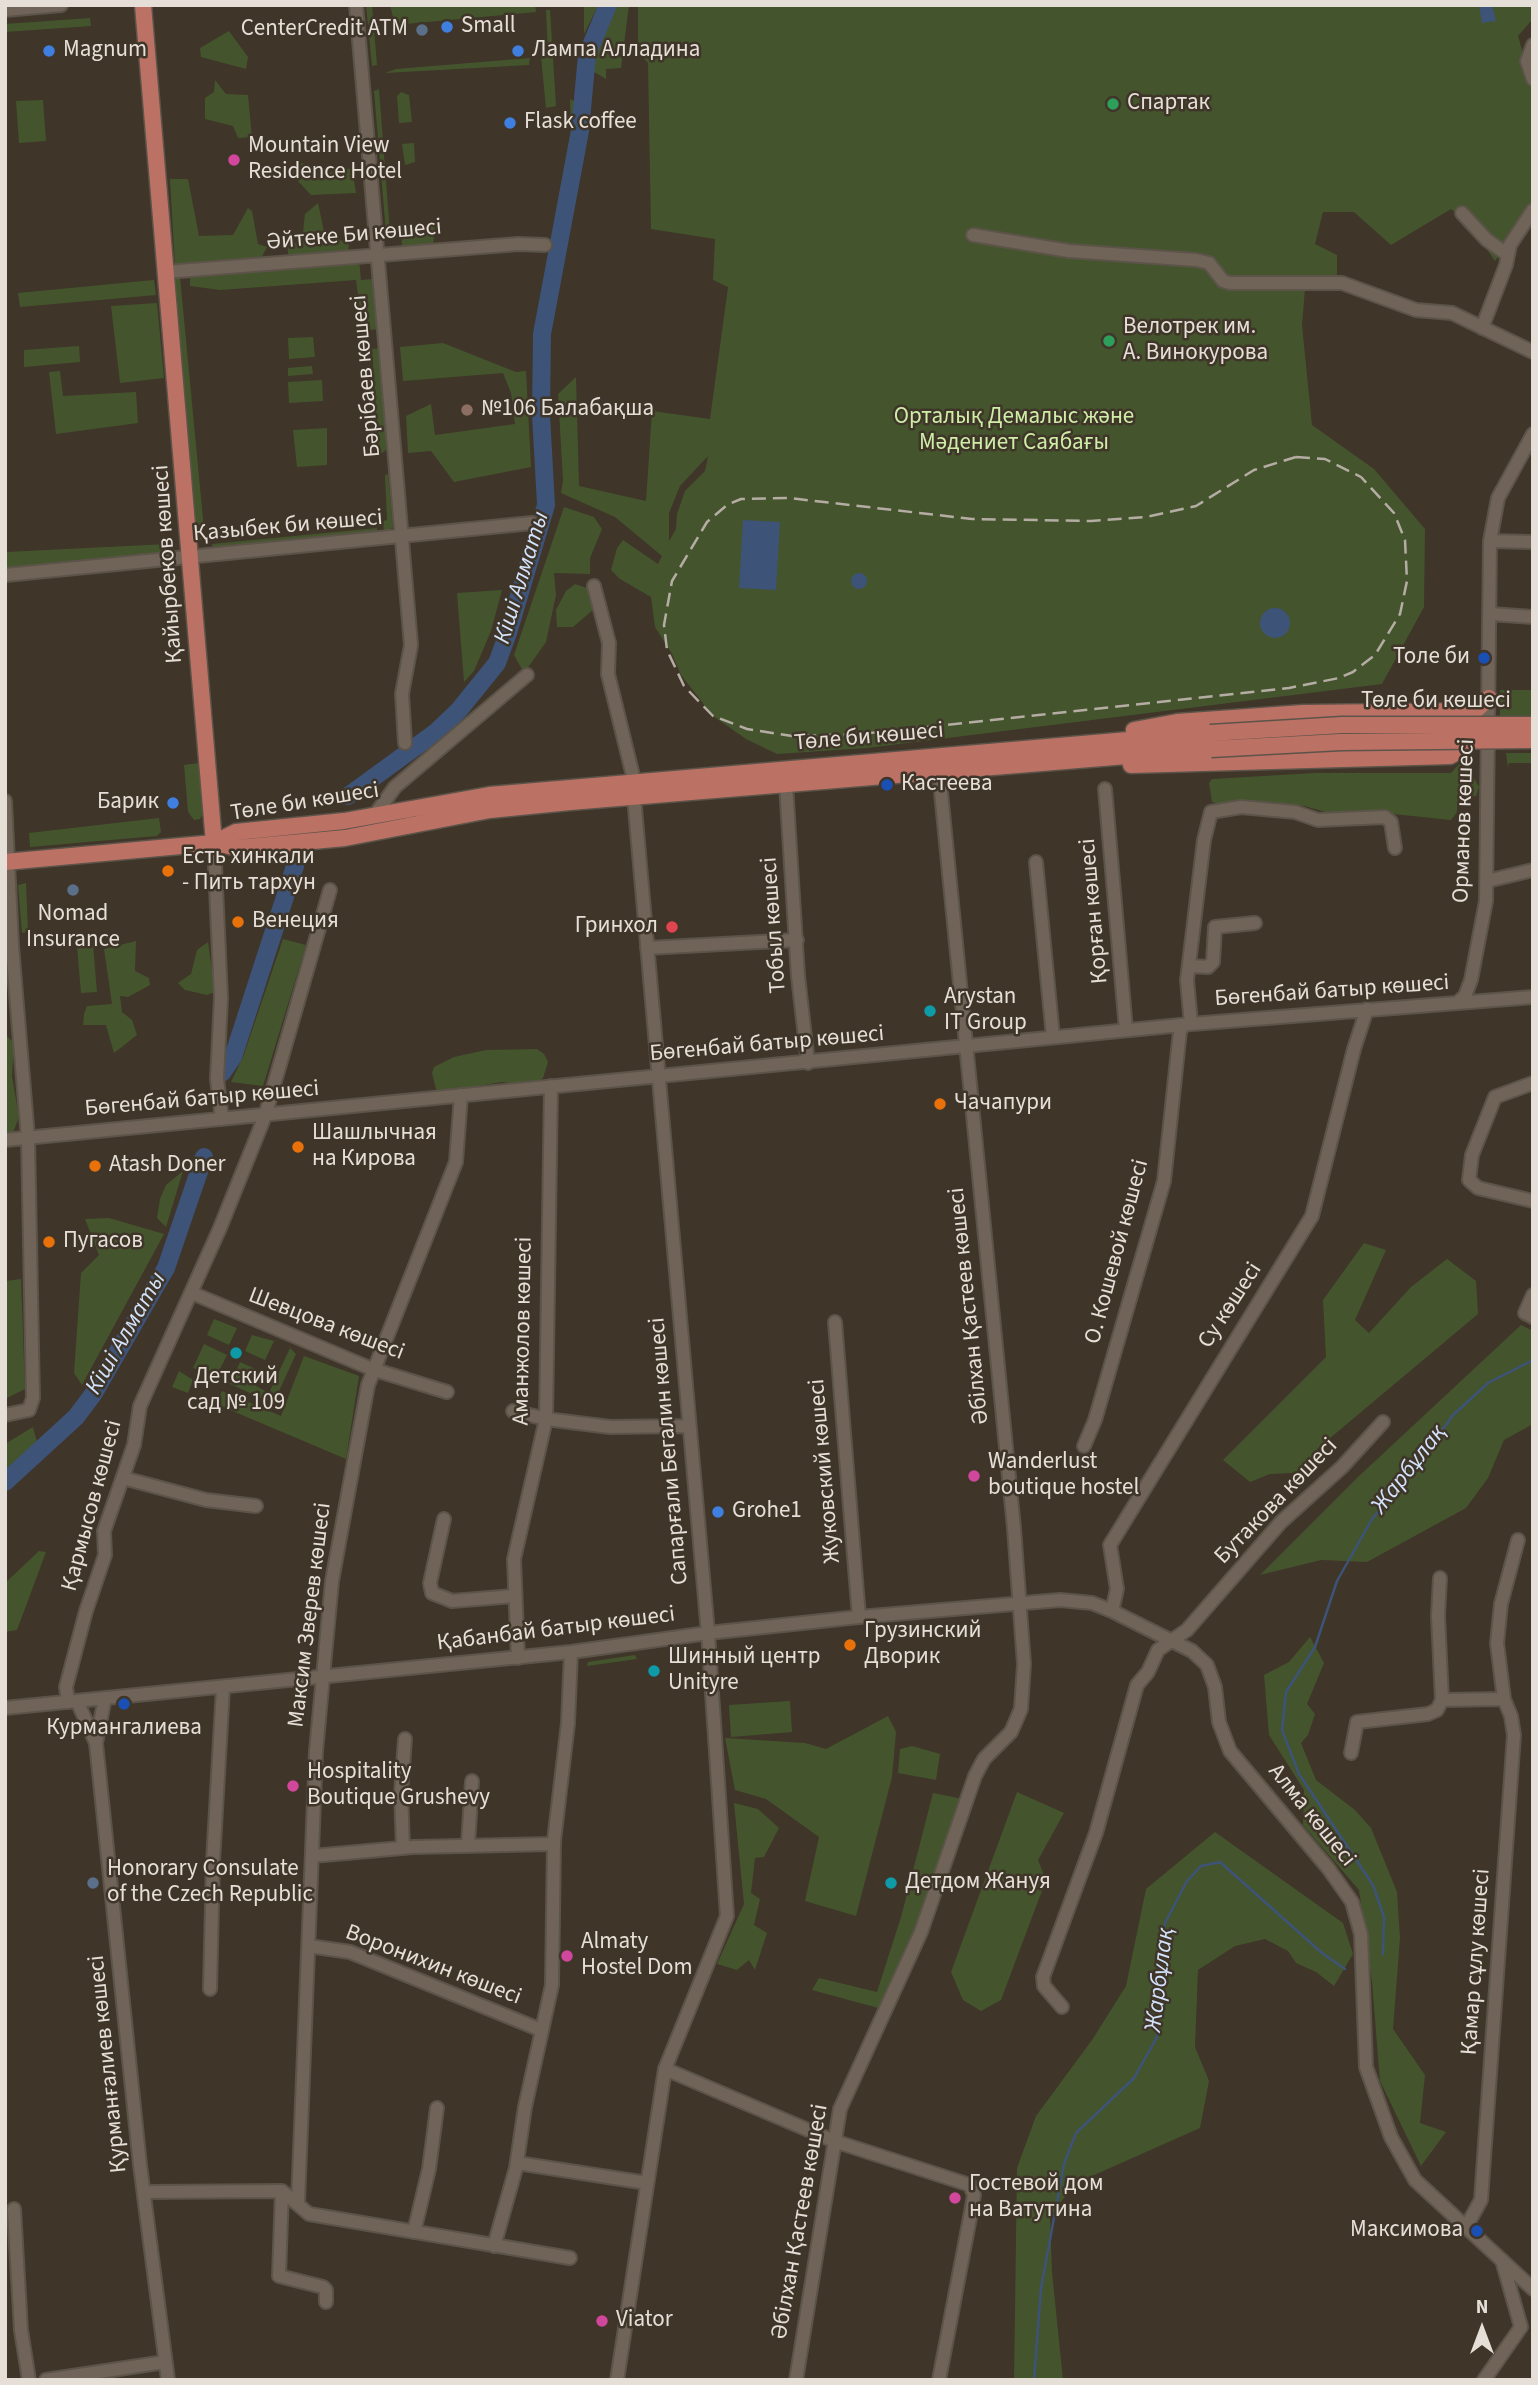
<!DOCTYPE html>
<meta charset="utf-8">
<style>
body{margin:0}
#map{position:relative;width:1538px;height:2385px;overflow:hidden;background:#3f3529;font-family:"Source Sans 3",sans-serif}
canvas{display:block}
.frame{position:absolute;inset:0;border:7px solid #e6dfd8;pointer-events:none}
.north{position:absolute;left:1447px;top:2294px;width:70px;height:70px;-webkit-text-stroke:5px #3f3529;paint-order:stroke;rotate:0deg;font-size:19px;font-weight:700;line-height:28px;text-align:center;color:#e6dfd8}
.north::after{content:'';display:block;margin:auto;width:24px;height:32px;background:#e6dfd8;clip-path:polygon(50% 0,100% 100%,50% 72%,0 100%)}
</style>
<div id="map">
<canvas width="1538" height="2385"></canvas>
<div class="frame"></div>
<div class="north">N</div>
</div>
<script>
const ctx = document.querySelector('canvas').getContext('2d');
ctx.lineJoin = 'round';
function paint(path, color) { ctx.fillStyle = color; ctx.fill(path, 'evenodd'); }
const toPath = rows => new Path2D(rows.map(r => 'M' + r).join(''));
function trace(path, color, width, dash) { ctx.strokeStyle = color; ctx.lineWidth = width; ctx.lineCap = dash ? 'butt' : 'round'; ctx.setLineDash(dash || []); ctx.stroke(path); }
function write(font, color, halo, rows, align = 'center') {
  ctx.font = font + ' "Source Sans 3",sans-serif'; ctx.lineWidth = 5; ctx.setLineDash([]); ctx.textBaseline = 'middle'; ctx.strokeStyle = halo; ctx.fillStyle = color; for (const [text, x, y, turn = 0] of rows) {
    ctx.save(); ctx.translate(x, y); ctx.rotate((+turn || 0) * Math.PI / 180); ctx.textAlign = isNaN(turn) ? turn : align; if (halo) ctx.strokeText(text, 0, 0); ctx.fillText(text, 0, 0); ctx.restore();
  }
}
paint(toPath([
 [366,5,372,5,377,65,372,66],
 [390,5,535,5,536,12,395,25],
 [584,5,598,6,584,34],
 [612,5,629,5,621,68,606,69,606,79,591,70,589,59],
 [638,5,1533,5,1533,19,1518,36,1533,88,1533,209,1495,261,1469,224,1451,209,1391,245,1354,212,1323,212,1315,244,1337,255,1337,276,1306,277,1302,325,1312,425,1374,469,1425,529,1424,607,1382,684,867,748,777,754,746,739,713,716,681,675,672,654,655,627,651,597,620,579,611,570,617,548,623,540,658,564,662,556,615,517,561,493,563,480,558,394,576,377,579,486,646,501,652,411,710,419,728,287,713,280,715,239,651,229,648,63,638,52],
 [708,456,705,471,685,491,677,514,676,529,669,541,669,513,680,486],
 [546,10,550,10,556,106,546,108,541,57,548,54],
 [90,18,91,26,5,32,5,24],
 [229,31,248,57,246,69,201,57,200,48],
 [530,58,529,65,385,73,396,69],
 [215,80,226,94,248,95,252,137,238,138,233,126,205,119,205,98,214,92],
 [379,89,390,233,386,233,374,91],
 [401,92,409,95,412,122,399,123,397,96],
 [570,99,589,109,570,225,554,222,571,130],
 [43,100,46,141,19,143,16,101],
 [414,143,415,162,405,165,402,144],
 [302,163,326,173,352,168,356,193,311,195,294,177,290,167],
 [170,179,188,179,199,236,233,235,248,208,252,211,258,244,267,247,259,262,175,266],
 [318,203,324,231,349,245,347,254,289,258,287,246,302,241,305,214],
 [435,226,433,246,402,247,401,229],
 [359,259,361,280,373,279,377,329,363,331,356,280,220,290,190,286,190,273],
 [180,277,205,540,196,539,172,279],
 [154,280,156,295,20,307,18,293],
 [157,303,164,378,120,383,111,306],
 [313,337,315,357,289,359,288,338],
 [443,343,516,372,526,371,531,467,454,482,431,451,408,453,406,416,431,404,435,435,515,424,511,393,503,373,403,381,400,347],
 [79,346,80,362,24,367,24,350],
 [381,348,389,447,379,456,372,349],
 [312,366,313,374,288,376,288,368],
 [60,371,63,396,136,392,138,423,56,434,49,372],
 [322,380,323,401,289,403,288,382],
 [327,428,327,465,297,467,293,430],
 [388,474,393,527,384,533,383,521,387,520,385,475],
 [564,507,594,517,602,529,590,558,590,574,554,573,556,595,546,642,524,673,514,655],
 [377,528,378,537,214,553,212,544],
 [168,544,169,554,6,570,6,552],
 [575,584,587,588,594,609,573,627,557,627,556,610,566,591],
 [502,590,491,631,474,671,464,682,457,593],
 [1500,690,1533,690,1533,716,1500,716],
 [1506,753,1533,753,1533,763,1509,763,1508,767],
 [199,763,203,813,200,819,194,820,188,812,184,765],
 [1459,764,1468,768,1479,787,1476,796,1458,796,1457,812,1451,820,1393,814,1337,815,1304,806,1271,804,1216,803,1212,802,1209,783,1212,779,1315,773,1451,773],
 [159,818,161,832,157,836,30,847,29,833],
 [26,883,28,932,22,933,18,885],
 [283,939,306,945,263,1086,231,1082,243,1057],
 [136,941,135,971,149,978,150,985,128,997,120,996,122,1012,132,1020,137,1035,114,1053,106,1025,83,1025,84,1014,87,1006,112,1004,104,949],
 [208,942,215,992,207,995,185,990,178,983,191,974,197,950],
 [93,945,97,992,81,993,77,946],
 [5,1034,14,1043,12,1076,19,1117,13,1133,5,1133],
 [537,1049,544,1054,548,1062,543,1078,532,1086,502,1082,441,1092,436,1089,432,1073,434,1067,454,1057,486,1050],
 [183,1171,166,1227,157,1218,160,1199,166,1185],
 [109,1218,164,1234,82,1385,74,1373,81,1273,99,1255,85,1219],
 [1364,1243,1386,1250,1355,1320,1369,1333,1411,1287,1447,1259,1476,1281,1478,1314,1317,1449,1321,1462,1315,1472,1270,1474,1250,1482,1223,1460,1326,1357,1323,1300],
 [21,1279,25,1389,5,1399,5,1281],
 [214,1319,237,1328,229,1345,207,1335],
 [1521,1325,1533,1331,1533,1424,1504,1440,1488,1478,1466,1508,1367,1562,1321,1560,1260,1575,1358,1477],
 [252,1335,274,1341,265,1360,245,1351],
 [204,1344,227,1355,216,1377,193,1368],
 [290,1348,296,1354,275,1400,265,1400,230,1384,240,1362,262,1372,256,1386,269,1393],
 [304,1356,359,1376,346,1459,216,1404,222,1391,281,1416],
 [179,1371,193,1380,188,1393,172,1387],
 [33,1427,37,1442,5,1471,5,1444],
 [39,1551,46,1552,17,1630,5,1632,5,1583],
 [1310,1637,1324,1663,1307,1704,1315,1714,1308,1735,1301,1743,1316,1780,1355,1810,1371,1828,1397,1892,1400,1938,1393,2029,1425,2075,1420,2123,1446,2132,1421,2166,1380,2081,1372,1982,1359,1890,1303,1825,1304,1790,1269,1735,1264,1675,1289,1662],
 [635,1655,637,1659,587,1666,588,1662],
 [790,1701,792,1732,731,1737,729,1705],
 [888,1716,896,1732,892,1777,856,1916,805,1901,819,1837,766,1799,735,1790,725,1738,805,1743,826,1749],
 [912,1746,940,1754,936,1780,898,1773,900,1749],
 [1017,1792,1064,1813,1038,1860,1046,1880,1001,2000,981,2011,963,2000,951,1972],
 [933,1793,963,1799,922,1915,882,2009,812,1990,819,1978,877,1992,901,1917],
 [734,1803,758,1809,779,1828,764,1857,755,1858,751,1893,760,1899,754,1925,767,1933,755,1970,749,1960,737,1970,717,1964,744,1904],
 [1215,1832,1343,1923,1353,1954,1334,1986,1316,1972,1296,1963,1288,1951,1265,1939,1235,1946,1198,1970,1195,2047,1209,2081,1200,2128,1074,2184,1050,2217,1052,2272,1063,2380,1014,2380,1017,2168,1036,2116,1092,2040,1126,1986,1146,1889]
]), '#44552d');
paint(toPath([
 [1479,5,1492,5,1496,21,1482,23],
 [743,520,780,522,776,590,739,588],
 '851 581a8 8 0 1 1 16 0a8 8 0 1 1-16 0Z',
 '1260 623a15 15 0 1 1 30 0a15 15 0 1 1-30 0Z'
]), '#3d5378');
trace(toPath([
 [1383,1954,1384,1917,1373,1885,1299,1774,1282,1730,1286,1692,1315,1647,1337,1581,1372,1519,1419,1463,1453,1415,1488,1383,1533,1360],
 [1034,2380,1041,2288,1064,2164,1076,2133,1134,2078,1157,2037,1165,1923,1187,1881,1201,1866,1220,1862,1322,1953,1345,1969]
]), '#3d5378', 2.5);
trace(toPath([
 [348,796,436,732,459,710,497,663,508,633,546,505,541,415,542,334,580,131,587,55,608,5],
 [222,1073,233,1057,295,866],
 [5,1482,76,1417,94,1393,166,1268,204,1157]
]), '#3d5378', 18);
const minor = toPath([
 [356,5,411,645,402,694,405,743],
 [5,10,61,5],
 [1533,45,1527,61,1533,79],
 [1462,213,1487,240,1508,255],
 [973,235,1069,251,1196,260,1209,263,1223,281,1230,283,1342,283,1416,310,1452,313,1533,352],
 [166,272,518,244,545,245],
 [1482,328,1506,265,1510,245,1533,210],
 [1490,541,1533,542],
 [5,575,532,523],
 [594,586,609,643,608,674,634,780],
 [1490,614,1533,617],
 [786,785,798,976,808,1063],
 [1105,789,1126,1030],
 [5,801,12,946,28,1138,33,1398,29,1410,5,1415],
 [374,816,395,787,527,675],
 [214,843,221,998,217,1079,222,1119],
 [1036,862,1053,1037],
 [1487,881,1533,870],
 [647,948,797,940],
 [1190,966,1208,967,1213,962,1215,927,1255,923],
 [1457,1003,1465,996,1471,980,1486,901,1490,541,1498,498,1533,434],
 [1191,1024,1187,980,1204,840,1211,812,1241,807,1295,812,1318,820,1385,817,1391,822,1395,848],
 [1533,1083,1495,1097,1472,1155,1469,1180,1478,1188,1533,1201],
 [5,1140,1191,1024,1533,997],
 [192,1293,372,1369,447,1392],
 [1533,1295,1525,1313,1533,1317],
 [835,1322,859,1617],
 [513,1411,546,1419,610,1427,689,1426],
 [1084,1446,1095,1420,1164,1181,1180,1031,1184,1025],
 [123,1478,206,1500,256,1506],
 [444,1519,430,1583,432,1593,452,1601,514,1596],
 [1112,1611,1117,1589,1110,1545,1312,1216,1354,1049,1367,1009],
 [518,1658,514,1559,546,1419,551,1086],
 [1504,1699,1497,1643,1501,1604,1518,1540],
 [1442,1700,1504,1699,1511,1716,1514,1735,1481,2200,1466,2227],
 [77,1701,96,1743,105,1698],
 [68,1702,66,1687,86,1611,105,1555,104,1531,134,1445,140,1406,220,1228,265,1116,330,890],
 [5,1708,571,1652,708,1633,859,1617,1060,1600,1092,1603,1112,1611,1192,1651,1207,1665,1215,1687,1219,1722,1230,1751,1328,1868,1352,1902,1361,1934,1366,2067,1391,2137,1415,2180,1533,2289],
 [96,1743,140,2165,168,2380],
 [1351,1753,1357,1722,1428,1714,1437,1710,1442,1700,1438,1616,1440,1578],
 [468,1845,472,1781],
 [403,1848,401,1793,405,1739],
 [312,1856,413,1847,554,1844],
 [309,1946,350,1952,541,2030],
 [210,1989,213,1862,223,1688],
 [1062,2007,1044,1986,1043,1977,1096,1833,1137,1685,1148,1672,1158,1650,1187,1630,1281,1522,1342,1467,1383,1422],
 [665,2069,834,2141,970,2185,974,2195,972,2207,939,2380],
 [517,2163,647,2183],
 [282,2191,279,2276,323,2287,326,2290,326,2302],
 [144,2192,282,2191,309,2214,570,2258],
 [298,2202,316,1751,332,1581,368,1385,456,1162,461,1095],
 [14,2209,21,2330,29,2380],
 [414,2232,429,2169,437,2108],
 [494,2246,516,2168,525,2107,552,1985,554,1841,568,1723,571,1652],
 [46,2380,165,2362],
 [617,2380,665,2069,727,1916,708,1633,634,797],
 [796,2380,840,2109,921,1932,975,1776,984,1759,1011,1732,1021,1709,1024,1664,1014,1528,939,772],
 [1484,2380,1521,2327,1502,2260]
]);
const major = toPath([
 [143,5,214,843],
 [1134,730,1177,722,1303,713,1475,711,1489,698],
 [1131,765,1450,756,1464,748,1468,738,1466,721,1455,711],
 [214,843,236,832,344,821,489,795,1210,733],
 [5,862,214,843,238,848,345,838,490,810,570,802,1211,749]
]);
trace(minor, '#5c5349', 16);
trace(major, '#5c5349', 19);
trace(minor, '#6f6457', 12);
trace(major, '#bc7165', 16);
trace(toPath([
 [1296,457,1325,459,1361,477,1394,513,1405,540,1407,581,1400,614,1375,655,1353,672,1339,678,1289,688,861,734,792,736,747,729,713,716,684,686,667,650,664,625,672,581,707,522,727,505,741,499,789,498,972,519,1091,521,1146,517,1196,506,1254,470,1296,457]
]), '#b5ada4', 2.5, [14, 7]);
const majorBridge = toPath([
 [1210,733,1342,725,1533,725],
 [1211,749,1341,742,1533,740]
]);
trace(majorBridge, '#5c5349', 19, []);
trace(majorBridge, '#bc7165', 16);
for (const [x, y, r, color] of [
 [447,27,7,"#3f7fe0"],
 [422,30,7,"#5c6f8a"],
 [49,51,7,"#3f7fe0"],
 [518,51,7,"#3f7fe0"],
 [1113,104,7,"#2e9e5b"],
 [510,123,7,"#3f7fe0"],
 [234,160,7,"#d1479c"],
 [1109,341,7,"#2e9e5b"],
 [467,410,7,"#8d6e63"],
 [1484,658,7,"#1a4fb4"],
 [887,785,7,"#1a4fb4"],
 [173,803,7,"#3f7fe0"],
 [168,871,7,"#e8710a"],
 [73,890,7,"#5c6f8a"],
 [238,922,7,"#e8710a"],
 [672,927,7,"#e0444e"],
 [930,1011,7,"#0f9aa8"],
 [940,1104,7,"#e8710a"],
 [298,1147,7,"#e8710a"],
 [95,1166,7,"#e8710a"],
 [49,1242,7,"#e8710a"],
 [236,1353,7,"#0f9aa8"],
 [974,1476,7,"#d1479c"],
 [718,1512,7,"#3f7fe0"],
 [850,1645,7,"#e8710a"],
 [654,1671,7,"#0f9aa8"],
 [124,1704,7,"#1a4fb4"],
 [293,1786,7,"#d1479c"],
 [93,1883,7,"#5c6f8a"],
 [891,1883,7,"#0f9aa8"],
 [567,1956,7,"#d1479c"],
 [955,2198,7,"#d1479c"],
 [1477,2231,7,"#1a4fb4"],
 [602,2321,7,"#d1479c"]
]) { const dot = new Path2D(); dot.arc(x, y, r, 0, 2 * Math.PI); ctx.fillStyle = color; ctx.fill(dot); trace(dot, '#3f3529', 2.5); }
write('23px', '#e6dfd8', '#3f3529', [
 ["Small",461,27],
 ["CenterCredit ATM",408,30,"right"],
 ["Magnum",63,51],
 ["Лампа Алладина",532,51],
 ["Спартак",1127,104],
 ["Flask coffee",524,123],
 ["Mountain View",248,147],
 ["Residence Hotel",248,173],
 ["Велотрек им.",1123,328],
 ["А. Винокурова",1123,354],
 ["№106 Балабақша",481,410],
 ["Толе би",1470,658,"right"],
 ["Кастеева",901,785],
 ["Барик",159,803,"right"],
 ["Есть хинкали",182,858],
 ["- Пить тархун",182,884],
 ["Nomad",73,915,"center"],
 ["Insurance",73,941,"center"],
 ["Венеция",252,922],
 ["Гринхол",658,927,"right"],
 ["Arystan",944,998],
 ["IT Group",944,1024],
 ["Чачапури",954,1104],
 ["Шашлычная",312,1134],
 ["на Кирова",312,1160],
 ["Atash Doner",109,1166],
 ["Пугасов",63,1242],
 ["Детский",236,1378,"center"],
 ["сад № 109",236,1404,"center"],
 ["Wanderlust",988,1463],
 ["boutique hostel",988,1489],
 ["Grohe1",732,1512],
 ["Грузинский",864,1632],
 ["Дворик",864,1658],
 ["Шинный центр",668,1658],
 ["Unityre",668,1684],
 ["Курмангалиева",124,1729,"center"],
 ["Hospitality",307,1773],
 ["Boutique Grushevy",307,1799],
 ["Honorary Consulate",107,1870],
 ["of the Czech Republic",107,1896],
 ["Детдом Жануя",905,1883],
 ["Almaty",581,1943],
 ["Hostel Dom",581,1969],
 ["Гостевой дом",969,2185],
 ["на Ватутина",969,2211],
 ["Максимова",1463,2231,"right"],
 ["Viator",616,2321]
], 'left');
write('23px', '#e6dfd8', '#3f3529', [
 ["Әйтеке Би көшесі",354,236,-5],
 ["Бәрібаев көшесі",367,376,-95],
 ["Қазыбек би көшесі",288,527,-5],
 ["Қайырбеков көшесі",169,564,-94],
 ["Төле би көшесі",1436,702],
 ["Төле би көшесі",869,738,-5],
 ["Төле би көшесі",305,803,-9],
 ["Орманов көшесі",1465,821,-88],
 ["Қорған көшесі",1095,911,-95],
 ["Тобыл көшесі",775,925,-94],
 ["Бөгенбай батыр көшесі",1332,992,-4],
 ["Бөгенбай батыр көшесі",767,1045,-5],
 ["Бөгенбай батыр көшесі",202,1100,-5],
 ["О. Кошевой көшесі",1118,1252,-75],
 ["Әбілхан Қастеев көшесі",970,1306,-96],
 ["Су көшесі",1231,1306,-57],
 ["Шевцова көшесі",326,1325,21],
 ["Аманжолов көшесі",524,1331,-89],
 ["Сапарғали Бегалин көшесі",670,1451,-95],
 ["Жуковский көшесі",826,1471,-95],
 ["Бутакова көшесі",1277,1502,-46],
 ["Қармысов көшесі",93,1506,-75],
 ["Максим Зверев көшесі",311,1615,-83],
 ["Қабанбай батыр көшесі",556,1630,-7],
 ["Алма көшесі",1311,1816,51],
 ["Қамар сұлу көшесі",1477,1962,-86],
 ["Воронихин көшесі",433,1966,21],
 ["Қурманғалиев көшесі",109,2064,-96],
 ["Әбілхан Қастеев көшесі",801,2222,-80]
]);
write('23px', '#ceeda7', '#3f3529', [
 ["Орталық Демалыс және",1014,418],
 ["Мәдениет Саябағы",1014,444]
]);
write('italic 24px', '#d3e3fc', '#3f3529', [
 ["Кіші Алматы",523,578,-73],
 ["Кіші Алматы",127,1334,-60],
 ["Жарбұлақ",1410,1470,-52],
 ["Жарбұлақ",1161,1980,-83]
]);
</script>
